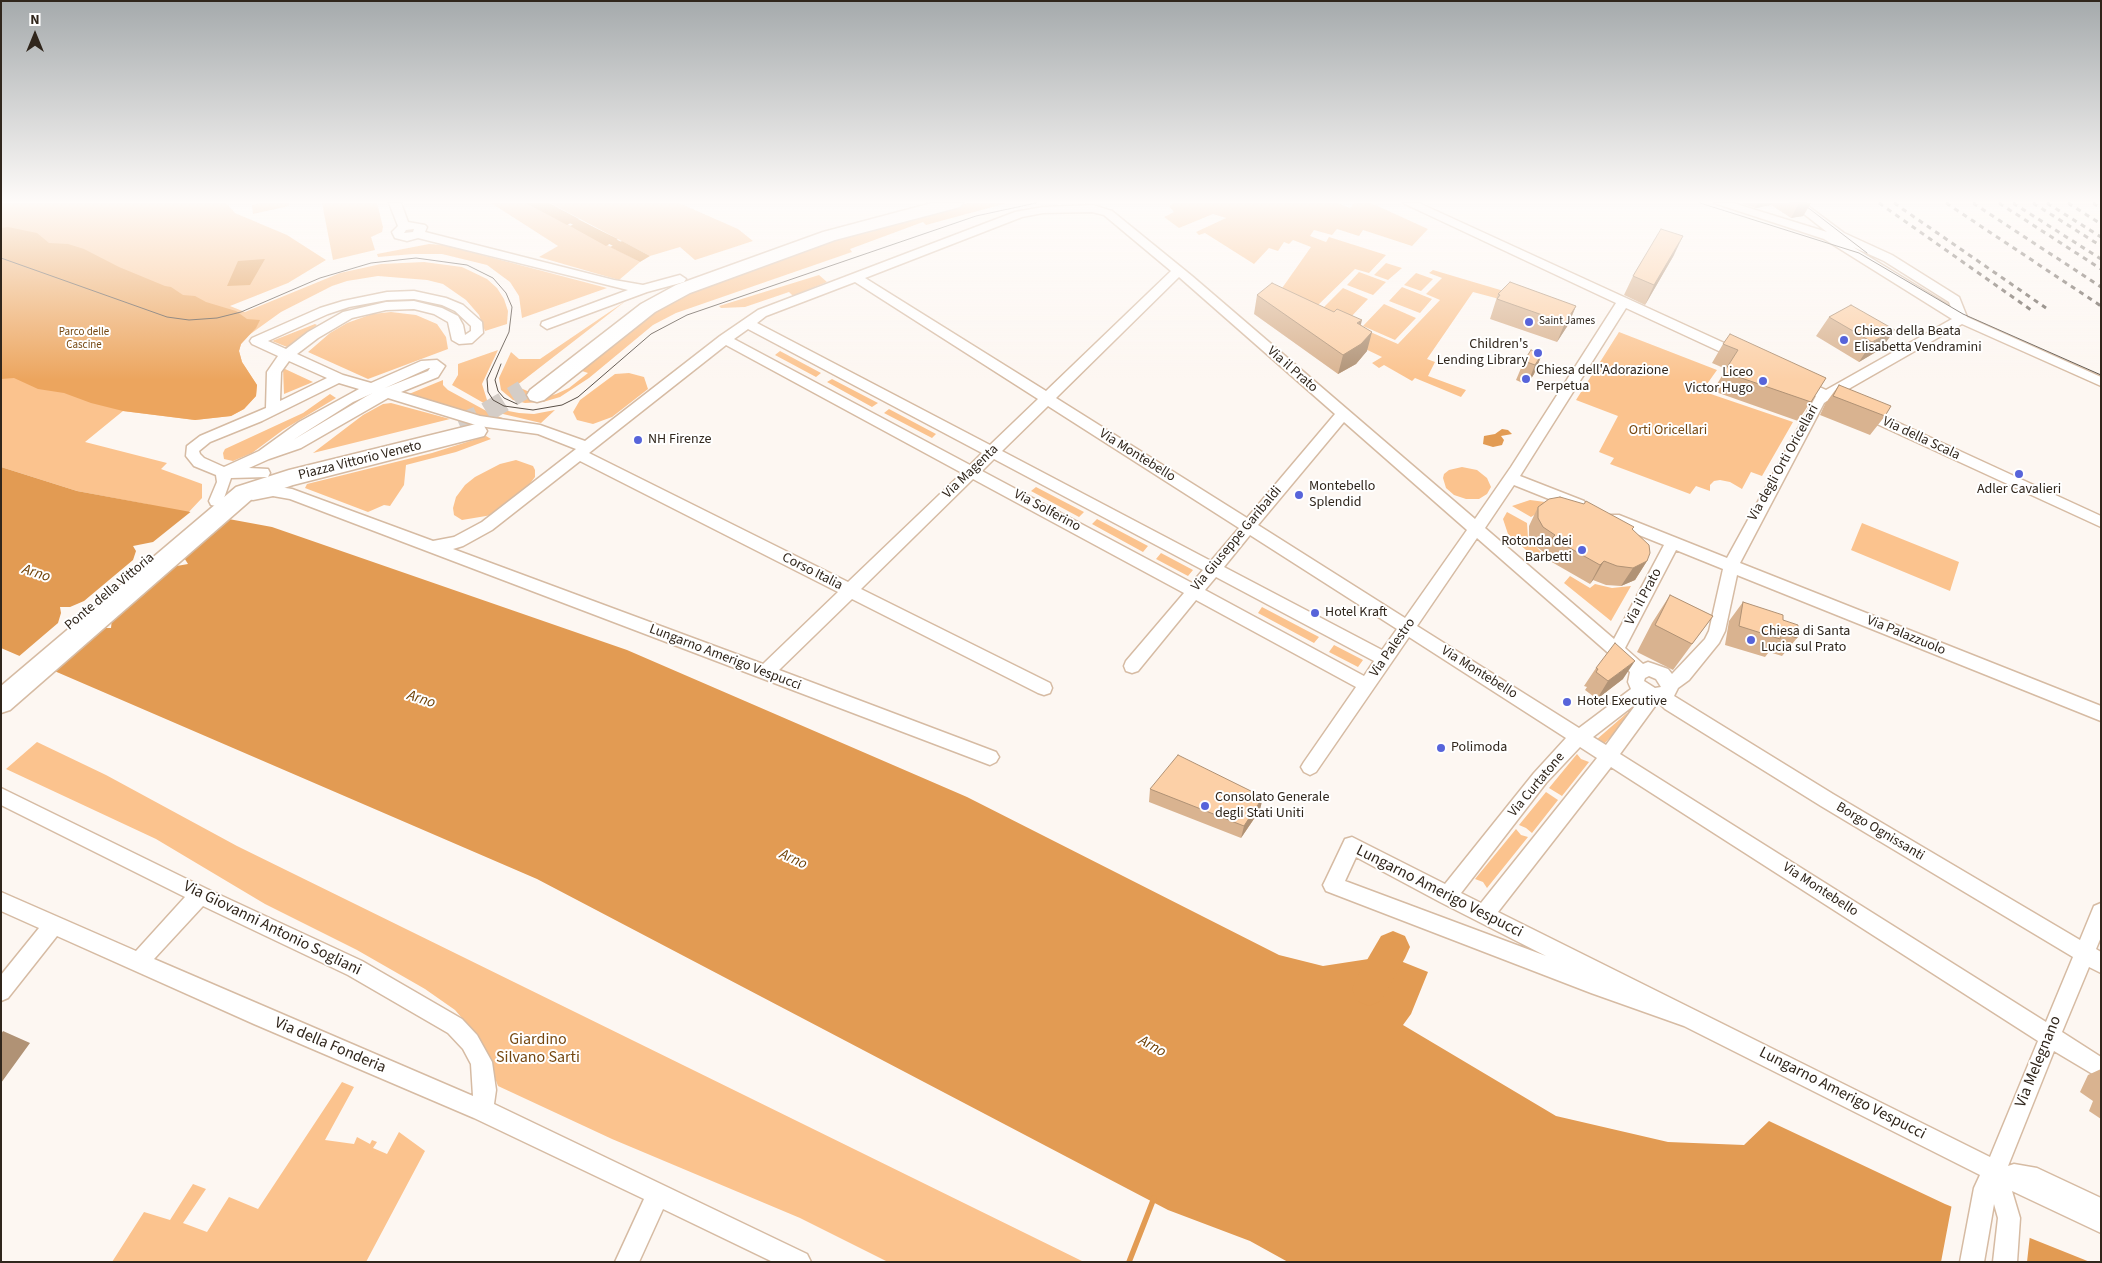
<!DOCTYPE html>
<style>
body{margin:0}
#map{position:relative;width:2102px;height:1263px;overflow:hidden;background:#fdf7f2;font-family:"Source Sans 3",sans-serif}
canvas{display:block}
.frame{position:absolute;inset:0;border:2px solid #30261c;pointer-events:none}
.north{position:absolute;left:10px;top:10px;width:50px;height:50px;-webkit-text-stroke:4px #fff;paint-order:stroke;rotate:0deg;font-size:14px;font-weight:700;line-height:20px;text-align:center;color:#30261c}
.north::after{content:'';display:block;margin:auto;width:18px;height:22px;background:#30261c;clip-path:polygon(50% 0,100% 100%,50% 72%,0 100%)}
</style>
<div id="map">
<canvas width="2102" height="1263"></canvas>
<div class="frame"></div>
<div class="north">N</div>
</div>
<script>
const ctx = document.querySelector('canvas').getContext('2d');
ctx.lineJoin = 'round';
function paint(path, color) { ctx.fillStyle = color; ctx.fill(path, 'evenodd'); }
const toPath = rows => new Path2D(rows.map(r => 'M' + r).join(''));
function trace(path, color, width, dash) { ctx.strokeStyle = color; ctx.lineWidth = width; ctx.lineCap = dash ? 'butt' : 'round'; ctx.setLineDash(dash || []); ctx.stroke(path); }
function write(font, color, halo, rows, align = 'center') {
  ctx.font = font + ' "Source Sans 3",sans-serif'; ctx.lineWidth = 4; ctx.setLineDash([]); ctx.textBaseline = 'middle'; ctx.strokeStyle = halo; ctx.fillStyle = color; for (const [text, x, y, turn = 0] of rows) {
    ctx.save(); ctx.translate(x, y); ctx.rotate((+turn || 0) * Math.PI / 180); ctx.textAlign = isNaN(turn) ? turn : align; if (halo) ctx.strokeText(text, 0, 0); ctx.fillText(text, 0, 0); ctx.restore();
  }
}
paint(toPath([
 [1,203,226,203,235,213,287,235,326,260,288,283,230,306,245,312,340,273,381,264,424,262,462,267,487,279,497,288,504,299,508,311,507,324,485,331,479,315,466,300,443,284,427,280,378,276,347,281,332,286,281,312,249,335,241,344,239,351,242,362,257,385,256,396,244,409,231,416,195,420,123,411,85,442,167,463,161,469,202,484,202,498,186,515,146,504,77,491,1,467],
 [261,203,289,203,289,206,253,214,252,205],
 [322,203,377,203,383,227,382,232,371,237,375,250,333,260],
 [491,203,527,203,640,262,619,280,539,257,558,246],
 [550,203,679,203,738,229,753,241,695,260,680,247,650,256],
 [968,203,1007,203,926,225,923,222,850,249,852,252,676,313,653,325,589,378,560,397,543,402,525,403,513,400,501,390,499,378,511,352,519,359,540,359,627,300,516,386,543,398,556,394,569,388,588,373,579,370,655,310,697,289,840,238],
 [1173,203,1338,203,1350,208,1354,203,1371,203,1428,229,1412,246,1363,230,1359,236,1337,229,1332,235,1314,230,1310,236,1326,242,1329,237,1386,255,1369,273,1355,269,1315,308,1398,344,1440,300,1426,294,1442,278,1429,273,1433,270,1551,305,1503,300,1473,292,1427,359,1435,362,1428,376,1466,390,1461,397,1415,378,1412,381,1384,365,1379,368,1372,363,1382,357,1355,344,1280,291,1311,247,1293,240,1289,244,1284,242,1278,251,1269,248,1254,264,1205,233,1199,235,1196,232,1226,218,1213,214,1179,228,1164,217,1174,212,1169,206],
 [429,244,444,245,607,288,522,318,519,296,510,282,487,265,442,254,413,254,378,257,377,254],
 [1386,263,1402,268,1388,280,1374,275],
 [1359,272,1386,282,1373,295,1347,285],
 [1416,273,1433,279,1421,291,1404,285],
 [819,275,827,282,793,296,789,292,745,307,721,308,719,306],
 [1402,287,1432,299,1420,313,1389,301],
 [1343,288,1368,299,1349,319,1323,308],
 [1384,304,1416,318,1395,340,1363,326],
 [391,312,416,315,437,324,446,337,448,349,368,379,308,352,330,333,347,323,372,314],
 [315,324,317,325,287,347,272,341],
 [1619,332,1717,370,1702,391,1793,422,1762,476,1751,472,1742,489,1730,482,1720,480,1714,481,1710,485,1710,491,1696,486,1690,494,1610,464,1614,458,1599,452,1618,416,1576,400],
 [498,350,482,384,487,400,503,410,519,413,534,414,555,410,541,423,503,414,452,385,458,375,458,364],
 [780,351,821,373,816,377,775,355],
 [283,368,313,382,284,394],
 [629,373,644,377,648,389,612,417,593,424,577,420,573,412,580,400,615,374],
 [832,379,878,403,872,407,827,382],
 [443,380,443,385,448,390,492,414,508,420,539,425,494,420,409,394],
 [330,394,336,398,283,430,252,453,233,461,224,459,223,453,225,449,303,413],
 [391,403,450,419,313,453,363,415,383,404],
 [889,409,936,434,932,438,884,413],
 [486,436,491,439,456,452,406,465,404,485,390,506,384,505,368,512,305,488,307,484,432,453],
 [516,460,533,466,535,470,535,477,528,486,492,515,462,520,454,515,453,508,456,497,465,485,475,477,500,464],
 [1462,467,1477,470,1487,478,1491,487,1487,494,1479,499,1466,499,1454,495,1446,488,1443,478,1444,474,1449,470],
 [1036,487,1084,512,1079,517,1031,491],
 [1530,500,1545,502,1553,504,1531,517,1512,506],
 [1507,512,1527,523,1528,538,1542,553,1535,558,1508,534,1503,519],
 [1097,519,1148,546,1143,552,1092,524],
 [1862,523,1959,562,1950,591,1851,550],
 [1161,553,1193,570,1188,576,1156,559],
 [1570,576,1590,588,1595,584,1612,588,1631,586,1611,621,1564,583],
 [1262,607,1319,637,1314,643,1258,613],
 [1334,645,1363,660,1358,667,1329,652],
 [1635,706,1638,708,1604,744,1596,740],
 [37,742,106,775,237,846,1084,1262,888,1262,800,1218,612,1139,498,1086,480,1039,455,1010,425,989,357,950,265,904,156,839,6,769],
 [1577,754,1581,759,1589,762,1562,796,1549,788],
 [1546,792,1558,800,1532,833,1526,828,1519,825],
 [1516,829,1521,835,1528,837,1487,888,1483,882,1475,879],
 [342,1082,354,1087,325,1140,354,1144,357,1137,370,1144,372,1140,377,1142,373,1148,387,1154,399,1132,425,1151,366,1262,112,1262,144,1212,170,1220,193,1184,206,1189,183,1223,207,1232,229,1197,258,1209]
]), '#fbc38e');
paint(toPath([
 [8,227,37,233,49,243,68,244,84,249,119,267,165,286,171,287,183,295,195,296,206,302,236,311,247,319,260,320,256,328,241,344,239,351,242,362,257,385,256,396,244,409,231,416,195,420,123,411,91,403,64,393,38,389,14,378,1,379,1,228]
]), '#eca55e');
paint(toPath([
 [526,203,549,203,579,219,567,225],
 [581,221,618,239,606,246,570,226],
 [622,241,650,256,640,262,610,247],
 [265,259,250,285,227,286,238,261],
 [1502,429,1508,430,1512,434,1501,436,1504,440,1502,445,1493,447,1483,444,1484,436,1495,434],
 [1,467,77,491,272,527,627,650,967,797,1279,955,1323,966,1388,956,1428,972,1411,1014,1403,1025,1556,1116,1668,1142,1744,1145,1769,1121,1945,1204,2090,1262,1288,1262,1250,1241,1168,1210,537,879,1,648]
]), '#e29b53');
paint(toPath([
 [193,510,227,516,183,556,188,564,171,567,112,618,111,628,100,628,48,671,17,658,58,623,61,613,60,607,70,607,84,601,133,560,136,551,133,546,153,542],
 [1952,1204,2030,1235,2027,1262,1941,1262]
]), '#fdf7f2');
trace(toPath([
 [1129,1262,1154,1198]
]), '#e29b53', 5.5);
paint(toPath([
 [532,203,548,203,642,253,640,256,632,256,532,203]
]), '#e29b53');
paint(toPath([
 [1393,931,1405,936,1410,947,1405,958,1381,1001,1369,1006,1357,1001,1352,989,1357,977,1381,936,1393,931]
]), '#e29b53');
trace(toPath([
 [459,424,485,413,523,390]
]), '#d4cdc7', 20, [20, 10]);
const street = toPath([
 [389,203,401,203,408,222,425,225,427,227,425,232,614,280,643,285,680,275,686,279,684,282,647,292,547,329,541,325,542,322,628,290,418,238,407,241,395,238,392,232,398,226,389,203],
 [414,229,413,232,404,233,406,230,414,229],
 [1403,203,1419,203,1746,353,1748,356,1741,360,1736,359,1626,308,1520,476,1584,501,1586,505,1584,509,1574,509,1514,485,1485,528,1614,639,1664,545,1609,523,1606,519,1609,515,1619,515,1727,558,1816,396,1792,385,1790,382,1792,379,1802,379,1826,390,1952,319,1824,239,1714,203,1733,203,1827,232,1790,203,1804,203,1844,233,1892,255,1959,297,1967,317,2101,377,2101,386,1962,324,1838,395,2101,516,2101,527,1827,401,1824,403,1740,563,2101,706,2101,721,1737,575,1725,631,1719,643,1689,680,1678,688,1674,696,1833,794,2080,940,2094,906,2101,903,2101,937,2096,949,2101,952,2101,973,2089,967,2062,1032,2101,1057,2101,1079,2054,1051,2008,1166,2014,1164,2037,1168,2101,1198,2101,1233,2012,1191,2020,1218,2017,1262,1993,1262,1998,1218,1994,1204,1984,1262,1960,1262,1974,1188,1980,1175,1684,1026,1591,993,1326,891,1323,885,1326,879,1345,839,1352,837,1445,884,1534,773,1566,738,1409,637,1316,772,1310,775,1304,772,1301,767,1304,762,1356,687,1196,600,1138,671,1132,673,1126,671,1124,666,1126,661,1184,593,973,479,861,589,1050,683,1052,688,1050,693,1044,695,1038,693,852,599,779,670,996,752,999,757,996,762,990,765,290,499,273,496,253,500,248,499,246,495,248,491,273,486,292,489,433,541,454,537,482,522,576,449,538,434,479,426,388,398,301,448,269,459,249,468,268,469,270,473,268,477,231,478,223,501,221,505,216,506,211,505,209,501,217,482,216,475,194,466,186,456,187,446,200,436,266,408,267,372,278,356,252,344,250,341,252,338,320,308,343,301,387,292,414,291,446,298,463,305,482,322,483,333,472,343,459,344,452,340,448,322,434,314,414,309,386,310,352,318,318,338,297,354,343,375,371,383,421,361,437,360,445,366,438,377,401,392,480,416,540,425,585,441,720,336,758,310,1015,212,1043,207,1093,205,1112,211,1192,276,1475,519,1511,467,1616,303,1403,203],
 [1092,212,1104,215,1171,271,1046,391,865,278,1022,217,1043,213,1092,212],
 [1853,247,1884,261,1949,302,1951,307,1853,247],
 [1179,277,1335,414,1247,518,1056,398,1179,277],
 [855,282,1038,399,990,445,757,323,766,316,855,282],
 [414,299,442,305,455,311,471,326,471,331,465,335,463,325,458,316,442,308,414,301,386,302,343,312,308,332,286,349,268,341,328,314,349,307,387,300,414,299],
 [748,329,982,453,970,465,734,339,748,329],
 [726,345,962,473,848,582,589,453,726,345],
 [289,361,327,378,280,401,281,372,289,361],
 [430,368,428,371,385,388,429,368,430,368],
 [339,383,359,389,299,422,259,451,224,467,204,458,200,454,199,451,210,442,262,421,339,383],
 [373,393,367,396,293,440,353,402,373,393],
 [1048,406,1239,528,1211,561,1002,451,1048,406],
 [1344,422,1467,530,1405,618,1258,525,1344,422],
 [994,459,1203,570,1192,583,982,471,994,459],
 [580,461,838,592,763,664,453,549,463,546,492,530,580,461],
 [1250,535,1397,629,1382,650,1224,567,1250,535],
 [1477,538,1630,672,1628,682,1631,689,1579,728,1417,626,1477,538],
 [1676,550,1723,569,1709,631,1705,639,1672,674,1668,669,1654,664,1648,662,1643,664,1625,648,1676,550],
 [1216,577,1374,661,1364,676,1205,590,1216,577],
 [1649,676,1656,679,1661,687,1655,688,1644,681,1645,678,1649,676],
 [1658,702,1665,709,1821,806,2073,957,2046,1022,1620,754,1658,702],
 [1637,703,1606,745,1593,737,1637,703],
 [1580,747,1597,758,1481,903,1461,893,1546,783,1580,747],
 [1611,767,2038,1041,1990,1157,1498,912,1611,767],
 [1356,857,1440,902,1546,956,1345,881,1356,857],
 [1,788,207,889,362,961,462,1019,477,1035,492,1062,496,1090,494,1104,807,1254,811,1262,773,1262,663,1209,639,1262,615,1262,644,1199,474,1118,254,1024,57,936,8,998,1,1001,1,975,39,928,1,911,1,892,136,951,185,897,1,805,1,788],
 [203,906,348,975,448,1033,463,1049,471,1064,473,1096,154,959,203,906]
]);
const primary = toPath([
 [932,203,963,203,960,207,835,240,690,293,655,312,544,400,537,402,530,400,527,395,530,390,641,304,676,285,823,232,932,203],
 [476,424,484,426,487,431,484,436,293,485,252,499,10,710,1,713,1,686,236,487,289,470,476,424]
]);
trace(street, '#d6bba3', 3);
trace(primary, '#d6bba3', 3);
paint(street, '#fff');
paint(primary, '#fff');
trace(toPath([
 [1700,203,1859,253,1963,314,2101,375],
 [1802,203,1867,253],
 [1,258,167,317,189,320,217,318,241,312,320,278,371,263,416,258,467,265,493,278,506,293,512,307,509,332,487,379,488,392,493,400,504,406,533,410,562,405,578,397,651,334,687,315,976,216,1036,203],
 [501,364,495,380,498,391,504,398,517,404]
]), '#594f46', 1);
trace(toPath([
 [1879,203,2034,312],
 [1894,203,2046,308],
 [1946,203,2101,306],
 [1973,203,2101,287],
 [1999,203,2101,269],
 [2013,203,2101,259],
 [2033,203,2101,246],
 [2047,203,2101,237],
 [2068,203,2101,224],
 [2093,203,2101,208]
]), '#594f46', 3, [5, 5]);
paint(toPath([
 [1740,203,1811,203,1803,216,1791,218,1771,205,1756,208],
 [1674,255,1645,305,1624,295,1633,276],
 [1498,294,1576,306,1568,325,1557,342,1490,319],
 [1257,295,1361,325,1367,351,1356,364,1338,374,1254,314],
 [1851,305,1881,349,1859,362,1816,336,1829,317],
 [1723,344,1826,378,1798,421,1713,391,1726,369,1712,363],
 [1542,354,1534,374,1527,385,1516,380,1524,361],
 [1839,385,1885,416,1870,435,1820,415,1825,404],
 [1538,507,1634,527,1632,529,1647,561,1635,580,1621,586,1606,585,1593,580,1590,584,1543,557,1545,553,1534,545,1529,537,1529,526],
 [1670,595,1713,616,1673,670,1637,652,1652,623],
 [1743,602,1783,620,1797,638,1782,656,1769,652,1765,657,1725,645,1729,621],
 [1596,668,1623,679,1597,699,1585,690,1587,687,1584,686],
 [1150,789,1260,810,1241,838,1149,802],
 [2101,1069,2101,1119,2089,1111,2093,1101,2080,1092,2088,1075]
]), '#d9b390');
paint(toPath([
 [1758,203,1772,203,1771,205,1756,208],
 [1799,203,1811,203,1803,216,1791,218],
 [1683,236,1674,255,1645,305,1654,285],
 [1576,306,1568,325,1557,342,1565,323],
 [1362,320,1357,340,1357,323],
 [1895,330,1881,349,1859,362,1872,342],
 [1372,332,1367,351,1356,364,1338,374,1343,355],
 [1542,354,1534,374,1527,385,1535,365],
 [1604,561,1593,580,1590,584,1600,565],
 [1647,561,1635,580,1621,586,1633,568],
 [1635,661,1623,679,1597,699,1608,681],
 [1263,797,1260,810,1241,838,1244,826],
 [3,1031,30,1043,1,1083,1,1034]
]), '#b09275');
const building = toPath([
 [1661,229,1683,236,1654,285,1633,276,1661,229],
 [1510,282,1576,306,1565,323,1497,299,1500,295,1498,294,1510,282],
 [1272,283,1334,312,1337,309,1362,320,1357,323,1372,332,1361,344,1343,355,1257,295,1272,283],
 [1851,305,1895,330,1872,342,1829,317,1851,305],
 [1730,334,1826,378,1811,402,1724,372,1738,350,1723,344,1730,334],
 [1531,350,1542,354,1535,365,1524,361,1531,350],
 [1839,385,1891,406,1885,416,1833,396,1839,385],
 [1560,497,1584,504,1586,501,1634,527,1632,529,1649,545,1650,553,1647,561,1633,568,1617,566,1604,561,1600,565,1552,538,1555,535,1543,527,1538,518,1538,507,1549,499,1560,497],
 [1670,595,1713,616,1692,644,1655,625,1670,595],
 [1743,602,1783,615,1783,620,1798,625,1797,638,1781,633,1780,639,1739,626,1743,602],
 [1615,643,1635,661,1608,681,1596,672,1598,669,1596,668,1615,643],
 [1178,755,1263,797,1244,826,1150,789,1178,755]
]);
paint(building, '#fcd0a7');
trace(building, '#b09275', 1);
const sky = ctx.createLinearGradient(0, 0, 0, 380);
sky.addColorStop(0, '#a5aaac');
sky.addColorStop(0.53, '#fefbf9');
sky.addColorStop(1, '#fefbf900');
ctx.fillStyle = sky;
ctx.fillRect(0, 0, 2102, 380);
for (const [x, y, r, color] of [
 [1529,322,5,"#5764da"],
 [1844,340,5,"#5764da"],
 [1538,353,5,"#5764da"],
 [1526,379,5,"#5764da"],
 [1763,381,5,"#5764da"],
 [638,440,5,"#5764da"],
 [2019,474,5,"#5764da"],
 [1299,495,5,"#5764da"],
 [1582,550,5,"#5764da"],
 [1315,613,5,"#5764da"],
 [1751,640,5,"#5764da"],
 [1567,702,5,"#5764da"],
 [1441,748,5,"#5764da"],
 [1205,806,5,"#5764da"]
]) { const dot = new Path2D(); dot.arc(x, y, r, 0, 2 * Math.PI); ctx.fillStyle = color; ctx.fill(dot); trace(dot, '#fff', 2); }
write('11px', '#30261c', '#fff', [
 ["Saint James",1539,322]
], 'left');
write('11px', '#764811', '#fff', [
 ["Parco delle",84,333],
 ["Cascine",84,346]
]);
write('14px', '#30261c', '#fff', [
 ["Chiesa della Beata",1854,332],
 ["Elisabetta Vendramini",1854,348],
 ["Children's",1528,345,"right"],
 ["Lending Library",1528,361,"right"],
 ["Chiesa dell'Adorazione",1536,371],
 ["Perpetua",1536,387],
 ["Liceo",1753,373,"right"],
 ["Victor Hugo",1753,389,"right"],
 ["NH Firenze",648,440],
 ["Montebello",1309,487],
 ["Splendid",1309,503],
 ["Adler Cavalieri",2019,490,"center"],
 ["Rotonda dei",1572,542,"right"],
 ["Barbetti",1572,558,"right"],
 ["Hotel Kraft",1325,613],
 ["Chiesa di Santa",1761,632],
 ["Lucia sul Prato",1761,648],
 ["Hotel Executive",1577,702],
 ["Polimoda",1451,748],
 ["Consolato Generale",1215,798],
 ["degli Stati Uniti",1215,814]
], 'left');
write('14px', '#30261c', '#fff', [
 ["Via il Prato",1292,370,41],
 ["Via della Scala",1921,439,25],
 ["Via Montebello",1137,456,32],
 ["Piazza Vittorio Veneto",360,461,-14],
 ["Via degli Orti Oricellari",1784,463,-61],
 ["Via Magenta",971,472,-44],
 ["Via Solferino",1047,511,28],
 ["Via Giuseppe Garibaldi",1237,539,-50],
 ["Corso Italia",812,572,27],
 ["Ponte della Vittoria",110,592,-40],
 ["Via il Prato",1644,597,-62],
 ["Via Palazzuolo",1906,636,22],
 ["Via Palestro",1393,648,-55],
 ["Lungarno Amerigo Vespucci",725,658,21],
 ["Via Montebello",1479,673,32],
 ["Via Curtatone",1537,785,-50],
 ["Borgo Ognissanti",1880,832,31],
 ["Via Montebello",1820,890,33]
]);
write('14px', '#764811', '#fff', [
 ["Orti Oricellari",1668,431]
]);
write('italic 15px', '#6f4106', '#fff', [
 ["Arno",36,574,18],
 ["Arno",421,700,18],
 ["Arno",793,860,24],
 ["Arno",1152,1047,29]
]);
write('16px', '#30261c', '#fff', [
 ["Lungarno Amerigo Vespucci",1439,892,27],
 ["Via Giovanni Antonio Sogliani",272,929,26],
 ["Via della Fonderia",330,1046,23],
 ["Via Melegnano",2039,1062,-68],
 ["Lungarno Amerigo Vespucci",1842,1094,27]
]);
write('16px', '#764811', '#fff', [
 ["Giardino",538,1040],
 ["Silvano Sarti",538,1058]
]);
</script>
